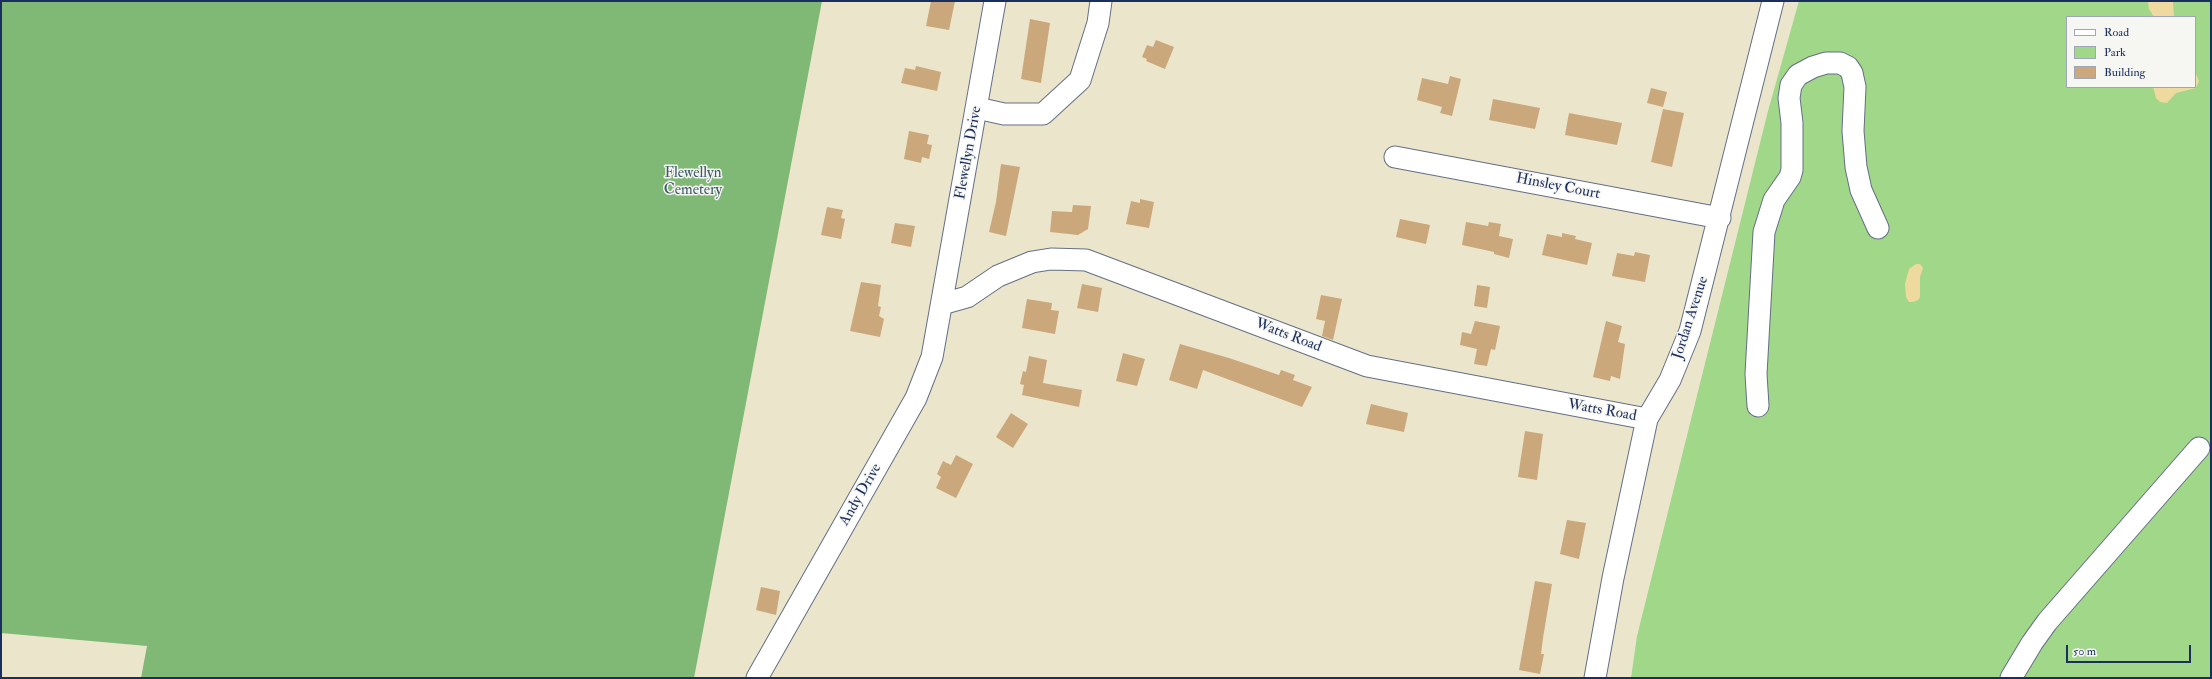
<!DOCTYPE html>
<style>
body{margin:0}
#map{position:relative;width:2212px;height:679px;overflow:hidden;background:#ebe6cb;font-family:"IM FELL Double Pica",serif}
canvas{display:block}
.frame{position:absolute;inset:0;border:2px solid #1b2f5e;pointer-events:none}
.legend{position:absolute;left:2066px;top:16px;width:130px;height:72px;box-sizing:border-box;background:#f6f6f2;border:1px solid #9ea6b7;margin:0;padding:5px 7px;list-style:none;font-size:12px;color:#1b2f5e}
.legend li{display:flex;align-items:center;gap:8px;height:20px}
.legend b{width:20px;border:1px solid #9ea6b7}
.scale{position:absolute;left:2066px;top:645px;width:125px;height:18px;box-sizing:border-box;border:2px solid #1b2f5e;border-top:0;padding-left:5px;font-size:12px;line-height:14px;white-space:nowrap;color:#1b2f5e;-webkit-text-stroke:3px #f6f6f2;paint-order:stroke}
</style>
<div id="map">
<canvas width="2212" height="679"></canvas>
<div class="frame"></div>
<ul class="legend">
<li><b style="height:5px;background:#fff"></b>Road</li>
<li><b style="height:11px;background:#a0d789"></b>Park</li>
<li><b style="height:11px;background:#cba77c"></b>Building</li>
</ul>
<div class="scale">50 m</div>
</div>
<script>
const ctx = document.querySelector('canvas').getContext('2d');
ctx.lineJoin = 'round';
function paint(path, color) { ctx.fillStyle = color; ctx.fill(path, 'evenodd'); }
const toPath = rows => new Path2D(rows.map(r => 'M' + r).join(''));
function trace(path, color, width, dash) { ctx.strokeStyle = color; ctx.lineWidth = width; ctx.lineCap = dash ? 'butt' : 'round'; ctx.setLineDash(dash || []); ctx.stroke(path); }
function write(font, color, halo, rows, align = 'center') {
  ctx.font = font + ' "IM FELL Double Pica",serif'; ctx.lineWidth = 3; ctx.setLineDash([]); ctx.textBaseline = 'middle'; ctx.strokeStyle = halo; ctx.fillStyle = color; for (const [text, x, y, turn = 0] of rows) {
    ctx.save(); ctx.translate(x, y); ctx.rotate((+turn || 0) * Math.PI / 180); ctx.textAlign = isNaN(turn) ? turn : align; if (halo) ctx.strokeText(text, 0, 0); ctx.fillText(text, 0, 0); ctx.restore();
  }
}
paint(toPath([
 [1799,1,2211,1,2211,678,1631,678,1637,636,1768,111],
 [2067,17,2195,17,2195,87,2067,87]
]), '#a0d789');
paint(toPath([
 [1,1,822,1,694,678,141,678,147,646,1,633]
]), '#80b875');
paint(toPath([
 [2173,1,2174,17,2154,17,2149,9,2148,2],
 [2195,72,2199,81,2196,88,2176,93,2167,103,2160,102,2156,98,2153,87,2195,87],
 [1916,264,1920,264,1923,268,1920,277,1920,297,1918,300,1913,302,1909,302,1906,297,1905,284,1909,269]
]), '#eeda9e');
paint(toPath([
 [931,1,955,1,949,30,926,26],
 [1030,19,1050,23,1041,83,1021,79],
 [1156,40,1174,47,1165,69,1146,61,1147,59,1142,57,1147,45,1153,47],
 [916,66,941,72,937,91,901,83,905,68,915,70],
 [1450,76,1461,79,1452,116,1440,113,1442,107,1417,100,1422,78,1448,84],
 [1651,88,1667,92,1663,107,1647,103],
 [1493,99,1540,108,1535,129,1489,120],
 [1663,109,1684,113,1672,167,1651,162],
 [1569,113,1622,123,1617,145,1565,135],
 [909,131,929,135,927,144,932,145,929,159,922,157,921,163,904,159],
 [1001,164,1020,167,1006,236,989,232,996,202],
 [1140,199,1154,202,1149,228,1126,224,1131,201,1140,203],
 [1073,205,1091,206,1088,229,1078,235,1050,232,1052,211,1072,212],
 [827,207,843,210,841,218,845,219,841,239,821,235],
 [1400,219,1430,225,1426,244,1396,237],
 [1466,222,1488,226,1489,222,1501,224,1499,236,1513,239,1509,258,1494,254,1494,252,1462,245],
 [895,223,915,226,911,247,891,243],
 [1562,233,1576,236,1575,239,1592,243,1587,265,1542,255,1547,234,1562,237],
 [1635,252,1650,255,1645,282,1612,276,1617,253,1634,256],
 [861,282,881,285,878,306,881,307,879,316,884,319,880,337,850,331],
 [1082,284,1102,288,1098,312,1077,308],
 [1477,285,1490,287,1487,308,1474,306],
 [1321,295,1342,299,1333,340,1322,336,1325,321,1316,319],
 [1027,299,1052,303,1051,310,1059,311,1055,334,1022,328],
 [1475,321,1500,326,1495,350,1491,349,1487,366,1474,364,1477,349,1460,345,1462,332,1471,334],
 [1606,321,1622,326,1618,342,1625,344,1620,379,1611,376,1610,381,1593,377],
 [1180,344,1229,358,1279,375,1281,370,1295,375,1293,380,1312,387,1302,407,1203,370,1197,389,1169,380],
 [1123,353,1145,359,1137,386,1116,381],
 [1029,356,1047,360,1043,383,1082,390,1079,407,1022,395,1024,385,1020,384,1023,371,1026,372],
 [1371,404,1408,413,1404,432,1366,424],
 [1011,413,1028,424,1013,448,996,437],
 [1525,431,1543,434,1537,480,1518,477],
 [956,455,973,464,956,498,936,488,941,477,937,474,943,461,951,465],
 [1567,520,1586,523,1579,559,1560,554],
 [1535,581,1552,584,1543,638,1541,654,1544,654,1540,674,1519,670],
 [761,587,780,591,776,615,756,610]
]), '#cba77c');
const minor = toPath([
 [977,108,1004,114,1043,114,1080,80,1098,23,1101,1],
 [1395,157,1720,218],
 [942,304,967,297,998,276,1032,262,1051,259,1086,260,1367,366,1647,419],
 [1758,406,1756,374,1764,232,1774,200,1790,177,1792,170,1792,123,1789,98,1791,85,1798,75,1813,67,1826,63,1840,63,1848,67,1852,73,1855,87,1853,131,1856,167,1861,190,1878,228],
 [757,678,916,398,932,357,995,1],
 [1595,678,1613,578,1647,419,1670,380,1690,331,1773,1],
 [2011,678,2032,643,2047,622,2199,448]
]);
trace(minor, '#646f84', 23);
trace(minor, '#fff', 21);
write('15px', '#1b2f5e', '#f6f6f2', [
 ["Flewellyn Drive",969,153,-80],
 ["Hinsley Court",1558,187,11],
 ["Jordan Avenue",1691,318,-72],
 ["Watts Road",1288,336,21],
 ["Watts Road",1602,411,10],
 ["Andy Drive",861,495,-60]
]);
write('15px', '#3c5969', '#f6f6f2', [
 ["Flewellyn",693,174],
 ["Cemetery",693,191]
]);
</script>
